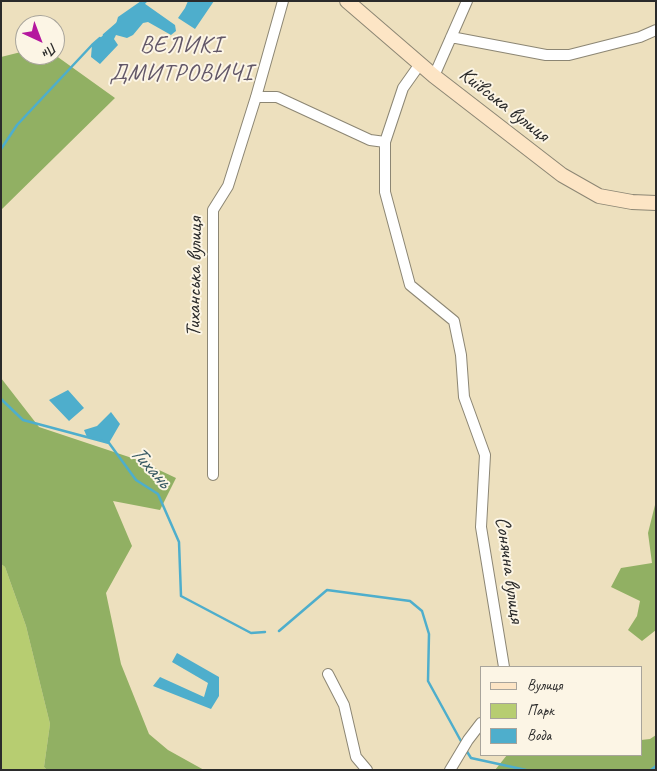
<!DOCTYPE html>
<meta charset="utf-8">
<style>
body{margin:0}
#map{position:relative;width:657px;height:771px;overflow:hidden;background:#ede0be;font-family:Caveat,sans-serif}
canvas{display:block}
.frame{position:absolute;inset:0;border:2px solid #2b2b2b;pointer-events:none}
.legend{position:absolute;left:480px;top:666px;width:162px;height:90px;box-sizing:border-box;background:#fcf5e5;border:1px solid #a8a49b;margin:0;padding:6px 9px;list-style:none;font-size:15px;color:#2b2b2b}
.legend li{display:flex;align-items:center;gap:10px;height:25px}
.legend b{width:25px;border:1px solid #a8a49b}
.north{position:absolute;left:15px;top:15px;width:50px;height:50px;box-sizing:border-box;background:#fcf5e5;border:1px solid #a8a49b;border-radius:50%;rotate:137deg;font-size:14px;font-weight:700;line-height:20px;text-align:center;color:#2b2b2b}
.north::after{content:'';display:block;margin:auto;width:18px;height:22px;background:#b5179e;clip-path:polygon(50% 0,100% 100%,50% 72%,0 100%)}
</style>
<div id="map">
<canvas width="657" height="771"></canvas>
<div class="frame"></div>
<ul class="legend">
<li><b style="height:6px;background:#fde5c5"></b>Вулиця</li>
<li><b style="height:14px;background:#b7cd71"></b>Парк</li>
<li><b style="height:14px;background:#4eaecc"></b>Вода</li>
</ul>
<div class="north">Пн</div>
</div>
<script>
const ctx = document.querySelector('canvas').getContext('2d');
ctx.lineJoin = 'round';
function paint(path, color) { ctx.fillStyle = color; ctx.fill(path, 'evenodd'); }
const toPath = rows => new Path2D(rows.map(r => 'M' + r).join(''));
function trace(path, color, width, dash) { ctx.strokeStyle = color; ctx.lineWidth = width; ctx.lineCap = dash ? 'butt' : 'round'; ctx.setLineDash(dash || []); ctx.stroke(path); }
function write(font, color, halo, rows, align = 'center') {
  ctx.font = font + ' Caveat,sans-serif'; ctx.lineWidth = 4; ctx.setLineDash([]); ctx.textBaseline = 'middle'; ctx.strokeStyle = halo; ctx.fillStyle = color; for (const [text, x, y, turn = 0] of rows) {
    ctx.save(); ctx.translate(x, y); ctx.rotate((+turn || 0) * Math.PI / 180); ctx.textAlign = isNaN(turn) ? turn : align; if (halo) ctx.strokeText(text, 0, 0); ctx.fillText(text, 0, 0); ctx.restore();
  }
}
paint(toPath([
 [1,564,5,567,26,626,50,724,44,767,47,770,1,770]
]), '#b7cd71');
paint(toPath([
 [25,51,25,55,55,55,115,98,1,210,1,57],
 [1,378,39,427,138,460,176,478,160,510,113,501,132,546,106,593,121,664,149,734,168,750,204,770,47,770,44,767,50,724,26,626,5,567,1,564],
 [656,501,656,630,642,641,628,630,637,616,640,601,611,587,621,568,652,563,648,533],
 [656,735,656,770,495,770,507,755,641,755,641,740,650,739]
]), '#91b063');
paint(toPath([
 [141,1,175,25,176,31,171,35,148,22,143,23,133,35,127,38,116,35,114,39,118,45,100,64,91,57,92,45,116,24,118,17],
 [188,1,214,1,195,29,178,18,185,8],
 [68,390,84,408,69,421,49,400],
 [111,412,120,424,109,443,87,437,84,430,97,426],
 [177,653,219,677,219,696,211,709,153,686,160,677,204,697,208,683,172,662]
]), '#4eaecc');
trace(toPath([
 [141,6,146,1],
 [104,35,119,22],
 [1,149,17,125,92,45,100,38],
 [1,399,23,420,109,443,136,480,158,494,179,542,181,596,251,633,265,632],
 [279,631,327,590,410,601,422,611,429,634,428,681,462,743],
 [466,750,471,758,526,770],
 [651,770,656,766]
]), '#4eaecc', 2.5);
const minor = toPath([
 [451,37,546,55,569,55,640,37,656,30],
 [420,64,403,88,385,142,385,192,410,285,454,321,461,355,464,397,485,455,481,527,504,667],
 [434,76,467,1],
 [256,97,277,97,370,140,385,142],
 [213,475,213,210,228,186,256,97,283,1],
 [328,674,344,705,356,757,367,770],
 [450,770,468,740,481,723]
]);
const secondary = toPath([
 [347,1,434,76,562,175,599,196,632,202,656,203]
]);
trace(minor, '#8c8674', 12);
trace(secondary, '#8c8674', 16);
trace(minor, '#fff', 10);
trace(secondary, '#fde5c5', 14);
write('21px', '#2b2b2b', '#fcf5e5', [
 ["Київська вулиця",504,105,38],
 ["Тиханська вулиця",195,277,-89],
 ["Сонячна вулиця",509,570,82]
]);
write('italic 22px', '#375963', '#fcf5e5', [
 ["Тихань",150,467,48]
]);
ctx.letterSpacing = '1px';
write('24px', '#625768', '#fcf5e5', [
 ["ВЕЛИКІ",181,46],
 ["ДМИТРОВИЧІ",181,74]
]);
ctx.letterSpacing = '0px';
</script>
